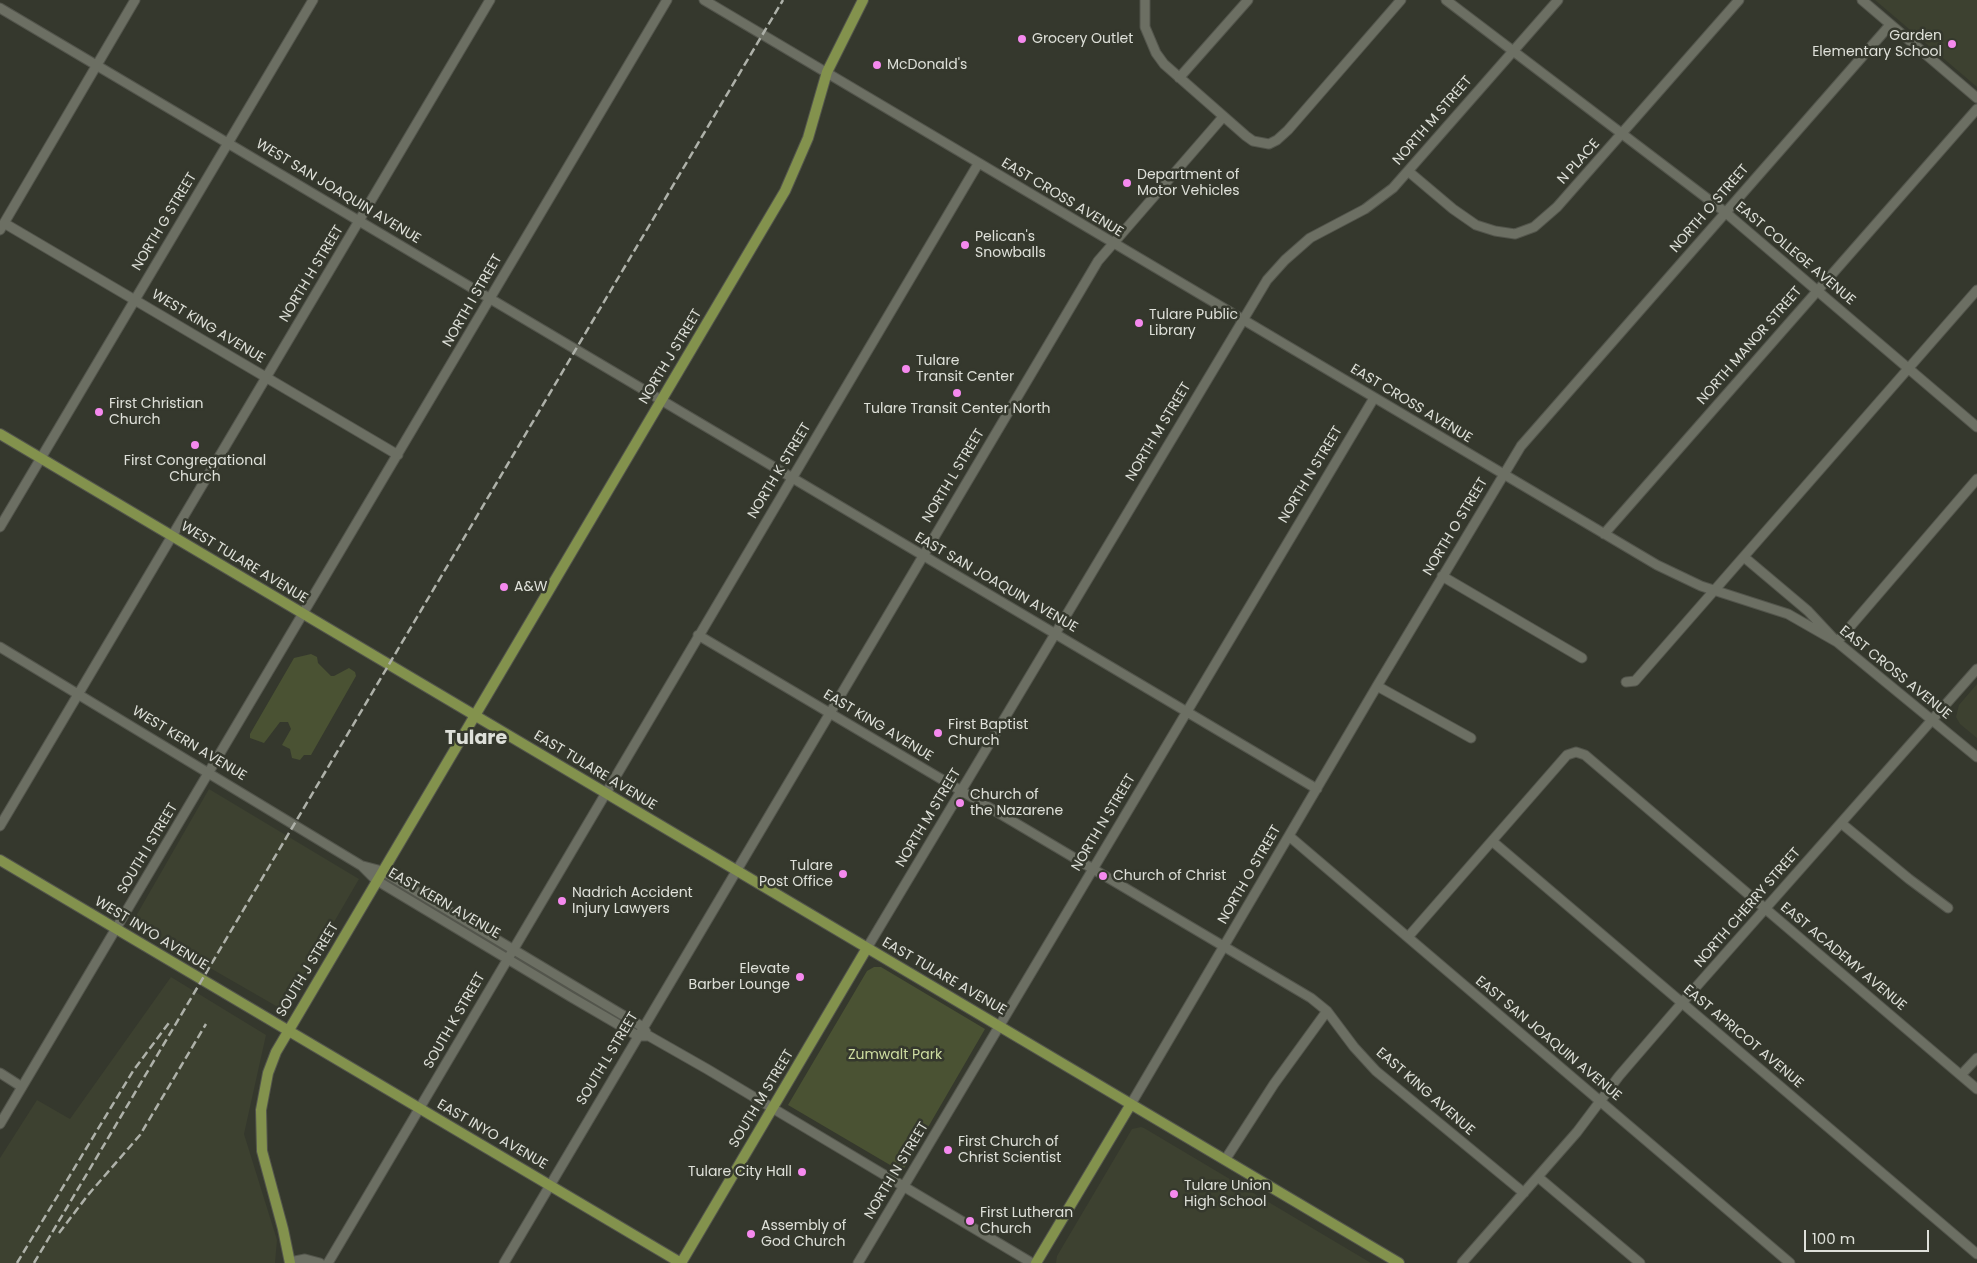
<!DOCTYPE html>
<style>
body{margin:0}
#map{position:relative;width:1977px;height:1263px;overflow:hidden;background:#35382d;font-family:Poppins,sans-serif}
canvas{display:block}
.scale{position:absolute;left:1804px;top:1230px;width:125px;height:22px;box-sizing:border-box;border:2px solid #dee0d9;border-top:0;padding-left:6px;font-size:15px;line-height:18px;white-space:nowrap;color:#dee0d9;-webkit-text-stroke:4px #35382d;paint-order:stroke}
</style>
<div id="map">
<canvas width="1977" height="1263"></canvas>
<div class="scale">100 m</div>
</div>
<script>
const ctx = document.querySelector('canvas').getContext('2d');
ctx.lineJoin = 'round';
function paint(path, color) { ctx.fillStyle = color; ctx.fill(path, 'evenodd'); }
const toPath = rows => new Path2D(rows.map(r => 'M' + r).join(''));
function trace(path, color, width, dash) { ctx.strokeStyle = color; ctx.lineWidth = width; ctx.lineCap = dash ? 'butt' : 'round'; ctx.setLineDash(dash || []); ctx.stroke(path); }
function write(font, color, halo, rows, align = 'center') {
  ctx.font = font + ' Poppins,sans-serif'; ctx.lineWidth = 5; ctx.setLineDash([]); ctx.textBaseline = 'middle'; ctx.strokeStyle = halo; ctx.fillStyle = color; for (const [text, x, y, turn = 0] of rows) {
    ctx.save(); ctx.translate(x, y); ctx.rotate((+turn || 0) * Math.PI / 180); ctx.textAlign = isNaN(turn) ? turn : align; if (halo) ctx.strokeText(text, 0, 0); ctx.fillText(text, 0, 0); ctx.restore();
  }
}
paint(toPath([
 [1875,0,1977,0,1977,87],
 [1977,684,1977,738,1960,724,1956,717,1959,705],
 [209,789,359,879,283,1010,132,923],
 [171,977,266,1035,244,1134,277,1240,275,1263,0,1263,0,1158,37,1100,70,1119],
 [1141,1127,1144,1128,1371,1263,1056,1263,1057,1256,1132,1129]
]), '#3d4130');
paint(toPath([
 [311,654,317,657,318,663,331,676,334,676,349,668,355,672,356,676,311,755,304,755,300,760,292,758,290,749,282,745,291,729,288,722,280,722,264,743,250,738,250,734,294,658],
 [874,967,881,967,985,1029,902,1172,788,1105,867,971]
]), '#4a5233');
const minor = toPath([
 [704,0,1657,565,1701,586,1788,614,1837,642,1977,757],
 [1145,0,1145,27,1156,53,1164,64,1246,136,1253,141,1269,144,1277,140,1288,130,1401,0],
 [1446,0,1725,212,1977,427],
 [1862,0,1977,98],
 [0,8,1317,789],
 [1179,78,1248,0],
 [1408,171,1453,209,1476,225,1495,231,1515,234,1534,227,1557,207,1739,0],
 [4,223,398,455],
 [0,230,135,0],
 [0,527,313,0],
 [1604,534,1977,109],
 [1744,557,1808,611,1837,642,1977,479],
 [1442,576,1582,658],
 [698,635,1311,998,1327,1011,1354,1047,1376,1071,1524,1193],
 [0,647,362,866,376,880,571,997,638,1036,649,1036,707,1069,1032,1263],
 [1626,682,1635,681,1977,290],
 [1377,686,1471,738],
 [1841,823,1909,879,1948,908],
 [0,826,490,0],
 [1289,836,1790,1263],
 [1492,841,1977,1254],
 [363,866,382,871,626,1017,643,1027,646,1032],
 [1408,937,1567,755,1576,752,1585,755,1977,1089],
 [867,948,1267,280,1285,260,1310,238,1365,209,1393,188,1558,0],
 [0,1073,22,1087],
 [1961,1075,1977,1058],
 [1131,1104,1377,686,1521,446,1890,25],
 [0,1124,667,0],
 [1225,1160,1274,1084,1327,1011],
 [1538,1177,1640,1263],
 [290,1262,305,1259,320,1263],
 [328,1263,978,164],
 [504,1263,1098,261,1223,117],
 [858,1263,1374,398],
 [1462,1263,1577,1132,1619,1076,1681,1004,1977,669]
]);
const major = toPath([
 [0,434,1399,1263],
 [0,860,681,1263,867,948],
 [290,1263,283,1229,262,1151,261,1110,268,1073,276,1052,785,191,808,138,827,72,863,0],
 [1036,1263,1131,1104]
]);
trace(minor, '#53554c', 11);
trace(major, '#53554c', 12);
trace(minor, '#6c6f63', 9);
trace(major, '#83924d', 10);
trace(toPath([
 [59,1233,88,1195,140,1135,206,1024],
 [17,1263,133,1071,171,1020],
 [34,1263,783,0]
]), '#aeb1a9', 2.5, [8, 4]);
for (const [x, y, r, color] of [
 [1022,39,5,"#f589ee"],
 [1952,44,5,"#f589ee"],
 [877,65,5,"#f589ee"],
 [1127,183,5,"#f589ee"],
 [965,245,5,"#f589ee"],
 [1139,323,5,"#f589ee"],
 [906,369,5,"#f589ee"],
 [957,393,5,"#f589ee"],
 [99,412,5,"#f589ee"],
 [195,445,5,"#f589ee"],
 [504,587,5,"#f589ee"],
 [938,733,5,"#f589ee"],
 [960,803,5,"#f589ee"],
 [843,874,5,"#f589ee"],
 [1103,876,5,"#f589ee"],
 [562,901,5,"#f589ee"],
 [800,977,5,"#f589ee"],
 [948,1150,5,"#f589ee"],
 [802,1172,5,"#f589ee"],
 [1174,1194,5,"#f589ee"],
 [970,1221,5,"#f589ee"],
 [751,1234,5,"#f589ee"]
]) { const dot = new Path2D(); dot.arc(x, y, r, 0, 2 * Math.PI); ctx.fillStyle = color; ctx.fill(dot); trace(dot, '#35382d', 2); }
write('14px', '#dee0d9', '#35382d', [
 ["Garden",1942,36,"right"],
 ["Elementary School",1942,52,"right"],
 ["Grocery Outlet",1032,39],
 ["McDonald's",887,65],
 ["Department of",1137,175],
 ["Motor Vehicles",1137,191],
 ["Pelican's",975,237],
 ["Snowballs",975,253],
 ["Tulare Public",1149,315],
 ["Library",1149,331],
 ["Tulare",916,361],
 ["Transit Center",916,377],
 ["First Christian",109,404],
 ["Church",109,420],
 ["Tulare Transit Center North",957,409,"center"],
 ["First Congregational",195,461,"center"],
 ["Church",195,477,"center"],
 ["A&W",514,587],
 ["First Baptist",948,725],
 ["Church",948,741],
 ["Church of",970,795],
 ["the Nazarene",970,811],
 ["Tulare",833,866,"right"],
 ["Post Office",833,882,"right"],
 ["Church of Christ",1113,876],
 ["Nadrich Accident",572,893],
 ["Injury Lawyers",572,909],
 ["Elevate",790,969,"right"],
 ["Barber Lounge",790,985,"right"],
 ["First Church of",958,1142],
 ["Christ Scientist",958,1158],
 ["Tulare City Hall",792,1172,"right"],
 ["Tulare Union",1184,1186],
 ["High School",1184,1202],
 ["First Lutheran",980,1213],
 ["Church",980,1229],
 ["Assembly of",761,1226],
 ["God Church",761,1242]
], 'left');
write('14px', '#dee0d9', '#35382d', [
 ["NORTH M STREET",1433,121,-49],
 ["N PLACE",1579,162,-48],
 ["WEST SAN JOAQUIN AVENUE",338,192,31],
 ["EAST CROSS AVENUE",1062,198,31],
 ["NORTH O STREET",1710,209,-49],
 ["NORTH G STREET",165,222,-59],
 ["EAST COLLEGE AVENUE",1795,254,40],
 ["NORTH H STREET",312,274,-59],
 ["NORTH I STREET",473,301,-60],
 ["WEST KING AVENUE",208,327,31],
 ["NORTH MANOR STREET",1750,346,-49],
 ["NORTH J STREET",671,357,-59],
 ["EAST CROSS AVENUE",1411,404,31],
 ["NORTH M STREET",1159,432,-59],
 ["NORTH K STREET",780,471,-59],
 ["NORTH N STREET",1311,475,-59],
 ["NORTH L STREET",954,476,-59],
 ["NORTH O STREET",1456,527,-59],
 ["WEST TULARE AVENUE",244,563,31],
 ["EAST SAN JOAQUIN AVENUE",996,583,30],
 ["EAST CROSS AVENUE",1895,673,39],
 ["EAST KING AVENUE",878,726,31],
 ["WEST KERN AVENUE",189,744,31],
 ["EAST TULARE AVENUE",595,771,31],
 ["NORTH M STREET",929,818,-59],
 ["NORTH N STREET",1104,823,-59],
 ["SOUTH I STREET",148,849,-59],
 ["NORTH O STREET",1250,875,-60],
 ["EAST KERN AVENUE",444,904,30],
 ["NORTH CHERRY STREET",1748,908,-49],
 ["WEST INYO AVENUE",151,934,31],
 ["EAST ACADEMY AVENUE",1843,957,40],
 ["SOUTH J STREET",308,970,-59],
 ["EAST TULARE AVENUE",944,977,30],
 ["SOUTH K STREET",455,1021,-60],
 ["EAST APRICOT AVENUE",1743,1037,40],
 ["EAST SAN JOAQUIN AVENUE",1548,1039,40],
 ["SOUTH L STREET",608,1059,-59],
 ["EAST KING AVENUE",1425,1092,41],
 ["SOUTH M STREET",762,1099,-59],
 ["EAST INYO AVENUE",492,1135,30],
 ["NORTH N STREET",897,1171,-59]
]);
write('14px', '#cedda1', '#35382d', [
 ["Zumwalt Park",895,1055]
]);
write('bold 19px', '#dee0d9', '#35382d', [
 ["Tulare",476,739]
]);
</script>
